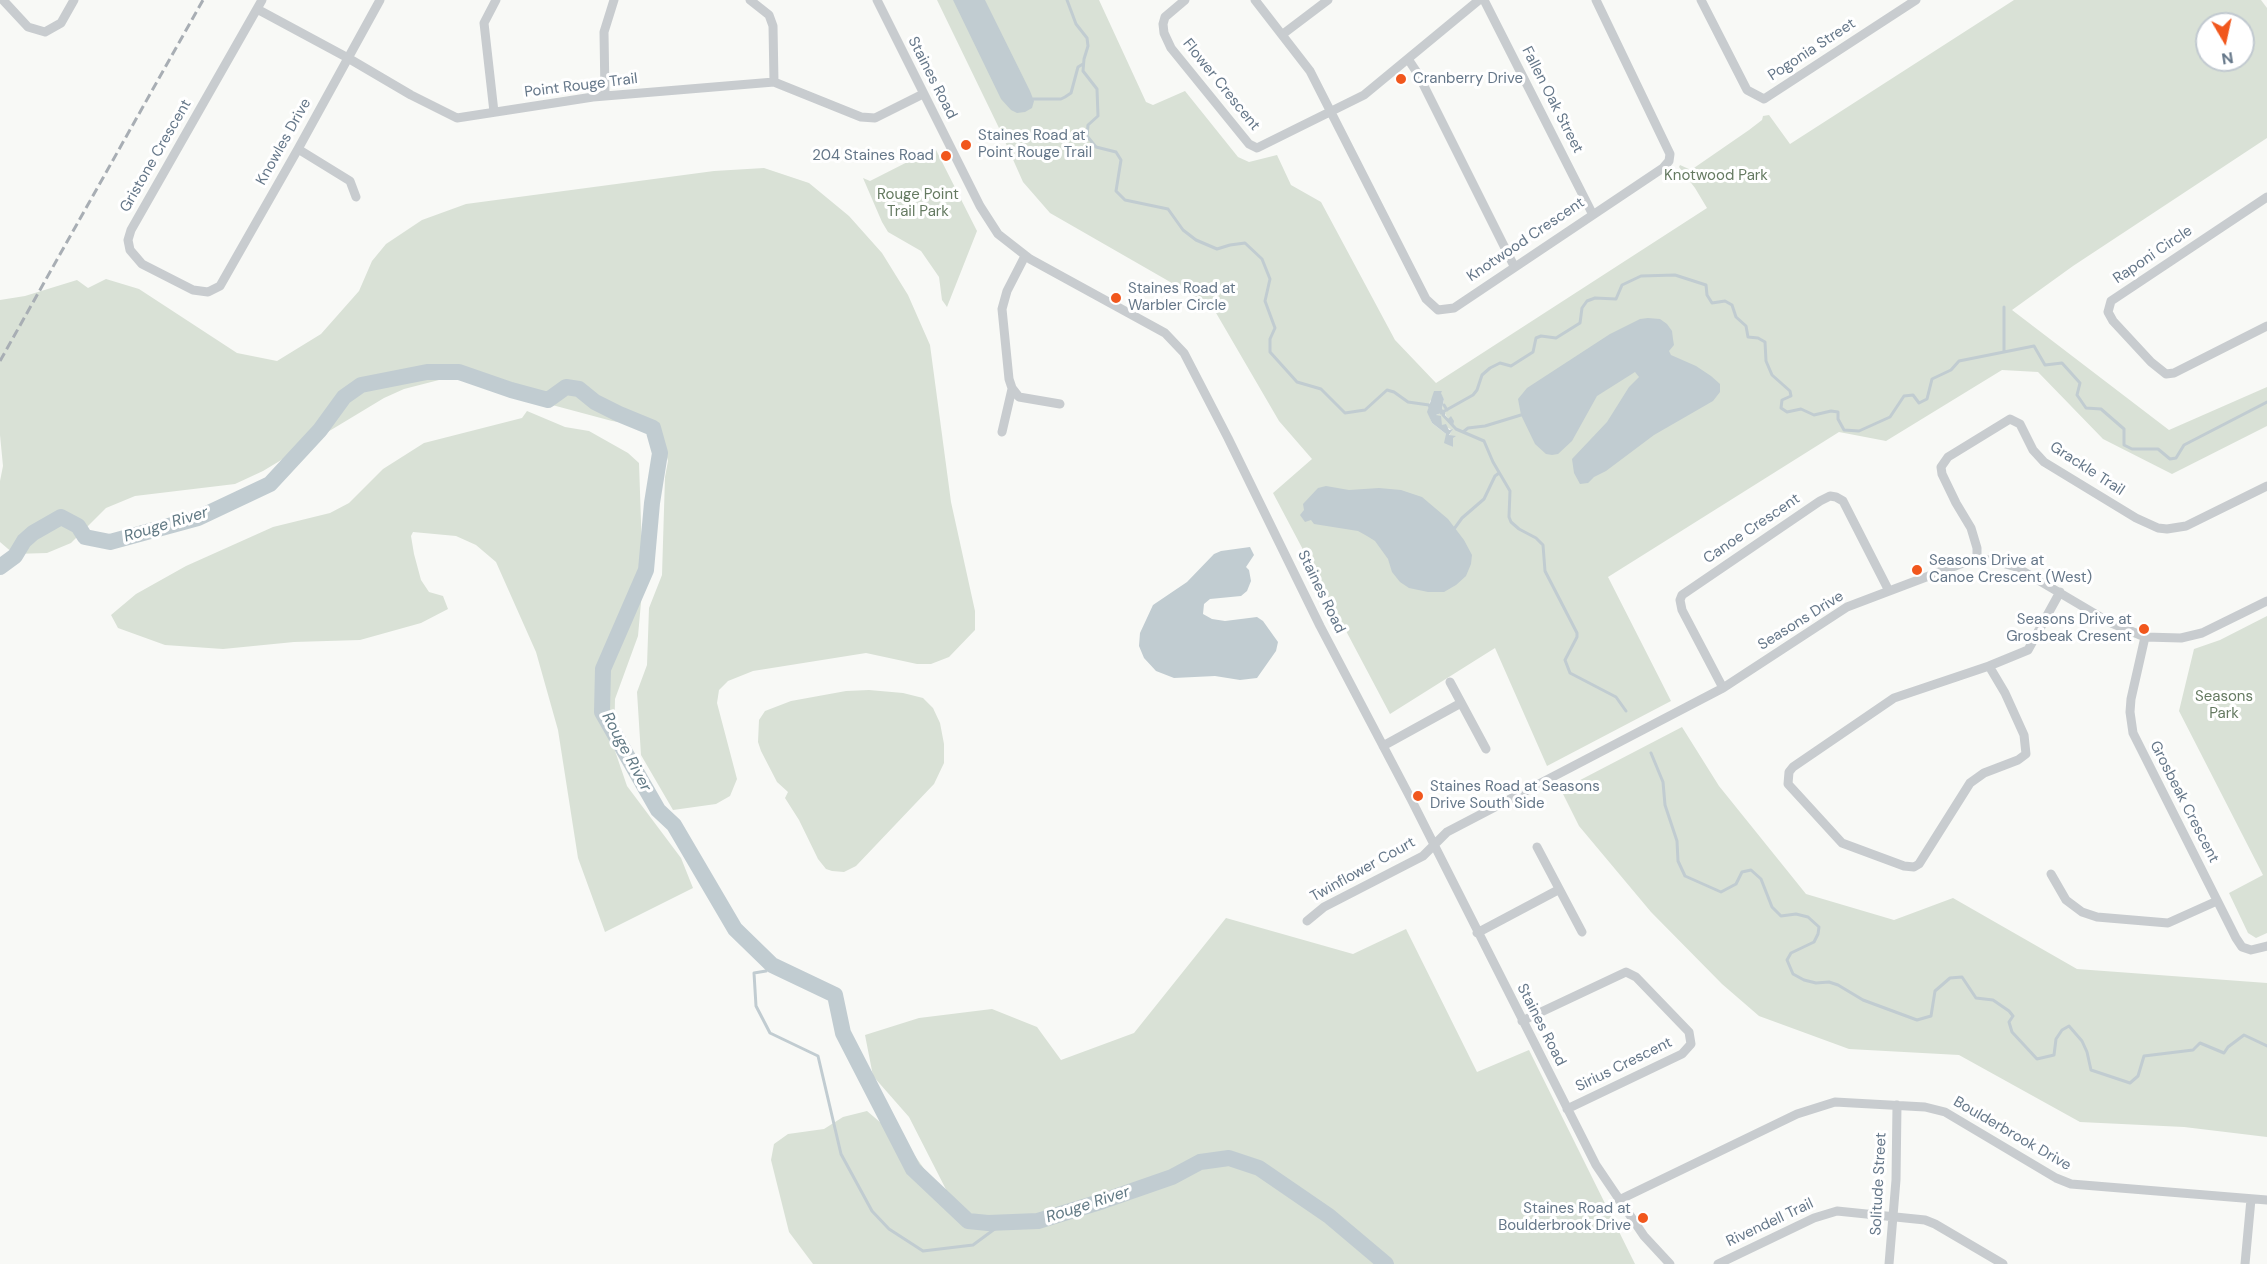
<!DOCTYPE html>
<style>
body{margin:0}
#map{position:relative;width:2267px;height:1264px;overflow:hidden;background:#f8f9f6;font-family:"DM Sans",sans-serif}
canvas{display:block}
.north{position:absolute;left:2195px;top:12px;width:60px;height:60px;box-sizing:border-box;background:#fff;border:2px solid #c1c9d0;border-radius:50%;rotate:171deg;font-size:16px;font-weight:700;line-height:24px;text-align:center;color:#657789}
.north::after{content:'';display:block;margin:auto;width:21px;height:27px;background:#f1571d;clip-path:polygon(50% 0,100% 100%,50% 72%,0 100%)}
</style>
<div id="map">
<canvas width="2267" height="1264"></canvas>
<div class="north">N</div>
</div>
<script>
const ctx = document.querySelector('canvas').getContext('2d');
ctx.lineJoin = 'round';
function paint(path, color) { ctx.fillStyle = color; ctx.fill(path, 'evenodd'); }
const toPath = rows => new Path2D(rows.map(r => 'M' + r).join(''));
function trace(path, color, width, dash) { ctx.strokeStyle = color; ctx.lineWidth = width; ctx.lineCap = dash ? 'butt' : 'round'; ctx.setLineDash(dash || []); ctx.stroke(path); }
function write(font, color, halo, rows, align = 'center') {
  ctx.font = font + ' "DM Sans",sans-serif'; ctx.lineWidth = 6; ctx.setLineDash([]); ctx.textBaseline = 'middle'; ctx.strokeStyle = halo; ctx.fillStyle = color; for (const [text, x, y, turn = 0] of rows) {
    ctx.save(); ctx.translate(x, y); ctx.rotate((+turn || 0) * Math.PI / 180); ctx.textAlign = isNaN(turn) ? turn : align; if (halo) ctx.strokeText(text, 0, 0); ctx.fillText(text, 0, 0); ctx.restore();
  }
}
paint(toPath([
 [937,0,1099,0,1146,102,1153,105,1185,91,1238,157,1249,162,1277,155,1291,185,1321,202,1395,340,1436,383,1707,208,1695,188,1679,167,1680,165,1691,170,1749,130,1762,120,1763,116,1769,115,1790,144,2014,0,2261,0,2267,8,2267,138,2073,266,2012,310,2169,430,2267,387,2267,426,2172,474,2103,439,2038,372,2002,370,1886,441,1839,432,1608,577,1671,701,1547,766,1495,648,1390,714,1273,493,1312,459,1279,421,1212,306,1050,213,1023,182,999,128],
 [2207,24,2243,24,2243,60,2207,60],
 [1442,391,1440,393,1444,399,1442,409,1452,425,1441,413,1436,415,1442,425,1452,430,1449,436,1453,436,1453,447,1446,443,1446,434,1432,423,1428,412,1430,401],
 [935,148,977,231,947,307,942,300,939,277,921,251,888,232,882,222,863,178,870,181],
 [764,168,809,183,849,216,882,253,908,295,930,345,951,502,975,611,975,630,949,657,931,664,917,664,866,653,753,671,728,681,719,690,717,703,737,779,730,796,716,804,673,810,641,755,637,692,647,665,649,608,662,575,665,477,668,461,665,450,655,437,633,424,612,421,541,402,478,380,439,380,404,389,384,398,263,471,235,484,135,496,106,508,71,543,47,553,14,554,0,542,0,481,3,466,0,435,0,300,25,296,77,280,88,288,106,279,139,289,237,353,277,361,321,334,359,291,372,261,386,244,422,220,466,204,714,171],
 [527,411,565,427,589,431,628,453,639,463,643,580,638,636,615,699,614,748,627,786,681,858,693,888,605,932,578,858,558,730,536,652,496,562,476,545,456,536,413,532,411,536,414,554,421,580,429,592,443,596,448,609,421,623,360,640,294,642,223,649,165,645,118,628,111,615,136,594,186,566,273,527,330,513,349,503,383,469,424,443,522,418],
 [2267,616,2267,933,2256,938,2248,933,2229,893,2263,875,2179,711,2194,649,2220,640],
 [869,690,903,693,923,698,933,708,940,723,944,744,944,763,934,784,856,866,844,872,832,871,826,869,818,859,799,820,785,798,788,792,777,782,761,751,758,742,759,720,765,711,791,701,846,691],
 [1682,727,1719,786,1806,894,1894,920,1953,898,2077,969,2267,983,2267,1137,2184,1127,2080,1122,1959,1055,1849,1049,1759,1016,1722,984,1651,912,1579,826,1561,790],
 [1226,918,1353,954,1406,929,1477,1072,1529,1050,1635,1264,813,1264,789,1232,771,1160,774,1144,788,1134,824,1129,843,1117,867,1111,908,1146,939,1190,957,1211,909,1117,873,1076,865,1035,919,1018,992,1009,1037,1027,1061,1060,1134,1033]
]), '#d9e1d6');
paint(toPath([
 [953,0,985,0,1030,91,1034,101,1032,108,1025,112,1017,113,1011,110,1001,99],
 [1648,318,1660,319,1667,324,1672,331,1673,339,1674,345,1669,351,1671,355,1696,366,1711,376,1720,384,1720,392,1713,401,1654,435,1606,471,1594,477,1588,483,1580,484,1574,473,1572,459,1607,422,1629,387,1639,377,1635,372,1597,396,1572,441,1558,454,1552,455,1546,454,1535,444,1521,415,1518,399,1527,388,1610,334,1640,319],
 [1434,391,1442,391,1441,393,1444,399,1442,409,1445,411,1445,416,1448,419,1451,416,1454,421,1453,426,1441,413,1436,415,1441,416,1442,425,1446,424,1449,430,1453,429,1449,435,1456,436,1453,438,1453,447,1444,443,1446,434,1432,423,1427,412],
 [1326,486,1349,490,1379,488,1401,490,1422,497,1448,519,1464,540,1472,555,1471,564,1466,576,1456,585,1444,592,1428,592,1409,588,1400,582,1392,572,1388,559,1375,541,1367,536,1358,531,1314,524,1311,520,1305,522,1300,515,1304,510,1303,504,1318,488],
 [1250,547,1254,555,1246,567,1249,570,1251,581,1247,591,1241,596,1210,599,1204,604,1203,614,1212,619,1225,621,1257,617,1263,621,1278,642,1276,651,1257,678,1240,680,1215,676,1174,678,1156,671,1144,658,1139,646,1140,633,1153,605,1187,582,1214,554,1221,551]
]), '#c1ccd1');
trace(toPath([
 [1067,0,1076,24,1087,38,1088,46,1084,59,1083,71,1097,89,1098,116,1088,125,1087,136,1096,147,1116,152,1121,160,1116,191,1125,200,1168,209,1183,230,1196,240,1217,249,1230,245,1245,243,1262,259,1270,279,1265,301,1275,328,1270,339,1270,352,1297,382,1321,389,1345,413,1365,410,1387,390,1394,392,1408,402,1429,405,1430,407],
 [1033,99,1061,99,1065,97,1071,93,1078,67,1083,64],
 [2004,352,2004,307],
 [1444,405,1447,410],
 [1441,413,1473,395,1477,390,1482,375,1490,368,1500,363,1511,366,1533,352,1536,338,1541,336,1556,338,1580,323,1582,308,1587,301,1595,298,1616,299,1622,285,1641,276,1675,275,1706,285,1707,295,1712,303,1725,301,1732,305,1736,317,1746,326,1748,337,1758,338,1765,342,1766,361,1772,375,1790,391,1791,396,1782,400,1781,408,1787,412,1801,409,1814,415,1831,411,1838,412,1838,419,1844,430,1859,431,1890,417,1904,396,1913,395,1919,403,1927,399,1932,379,1951,370,1959,361,2034,346,2045,365,2062,363,2080,383,2077,395,2086,408,2101,409,2124,429,2124,445,2132,449,2158,449,2170,459,2176,458,2184,445,2267,402],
 [1443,415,1456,429,1484,441,1493,462,1510,491,1509,517,1511,522,1519,529,1536,538,1543,545,1545,571,1577,633,1577,637,1565,660,1570,673,1616,697,1626,711],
 [1463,432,1468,428,1485,426,1521,415],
 [1454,529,1462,518,1484,499,1495,476,1499,473],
 [1651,753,1663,782,1665,805,1677,841,1678,861,1685,876,1721,892,1736,884,1742,872,1751,870,1761,879,1772,907,1781,916,1796,914,1808,917,1819,927,1818,934,1814,942,1791,953,1787,960,1793,974,1804,980,1816,983,1829,982,1838,985,1863,1000,1917,1020,1931,1016,1935,991,1950,978,1962,977,1976,998,1993,1000,2009,1011,2013,1016,2009,1022,2012,1032,2037,1059,2054,1055,2056,1039,2062,1030,2069,1026,2082,1041,2087,1052,2091,1070,2130,1083,2138,1076,2144,1056,2193,1050,2200,1043,2224,1053,2228,1047,2244,1035,2267,1046],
 [766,971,754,973,756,1006,770,1033,818,1056,841,1154,872,1211,889,1229,923,1251,973,1245,996,1228]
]), '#c1ccd1', 3);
trace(toPath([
 [0,567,15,556,24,541,33,533,61,517,78,526,85,537,110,542,198,518,270,484,320,430,344,397,361,385,427,372,459,372,511,390,548,400,566,387,579,389,595,402,619,414,653,428,660,453,652,503,646,570,603,669,602,712,658,810,674,825,735,929,772,965,835,995,843,1033,913,1169,968,1221,988,1223,1038,1221,1103,1201,1172,1177,1200,1162,1229,1158,1259,1168,1329,1216,1386,1264]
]), '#c1ccd1', 16);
trace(toPath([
 [3,0,28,27,45,32,61,23,74,0],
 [262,0,131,230,128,240,130,250,142,264,193,290,208,292,220,286,298,149,380,0],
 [750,0,769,15,773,26,774,82],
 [877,0,980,206,998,234,1030,259,1165,333,1184,353,1228,438,1320,626,1411,799,1596,1165,1644,1236,1670,1264],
 [1185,0,1165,17,1163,24,1164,33,1171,48,1249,144,1257,148,1364,95,1479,0],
 [1255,0,1310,71,1426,299,1438,310,1454,308,1663,168,1669,161,1670,154,1596,0],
 [1484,0,1592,213],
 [1701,0,1747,90,1764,99,1916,0],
 [257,9,348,58,411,95,457,118,593,97,774,82,861,117,875,118,923,94],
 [1283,34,1328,0],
 [1408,59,1418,74,1514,266],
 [605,96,604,32,614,0],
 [494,112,484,23,496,0],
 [298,149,350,181,356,197],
 [2267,197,2111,301,2108,312,2113,321,2151,362,2166,374,2174,373,2267,326],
 [1025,256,1007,291,1002,309,1009,379,1012,388,1019,397,1060,404],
 [1002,432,1012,389],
 [1977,559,1977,548,1971,528,1956,503,1942,474,1941,467,1948,457,2010,419,2020,424,2033,450,2044,462,2136,518,2158,528,2167,529,2186,526,2267,486],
 [2145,637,2131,699,2130,712,2133,733,2236,938,2242,947,2251,950,2267,946],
 [1989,666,2005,693,2024,735,2026,754,2018,760,1984,773,1970,783,1919,864,1914,867,1904,866,1842,843,1788,784,1789,772,1793,767,1894,698,1989,666,2028,650,2060,592],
 [1450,682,1486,749],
 [1723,688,1682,610,1680,600,1682,595,1820,501,1830,496,1836,497,1843,501,1889,591],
 [1383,746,1461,703],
 [1537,847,1582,932],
 [2051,874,2066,900,2082,912,2097,917,2168,923,2217,901],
 [1307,921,1324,907,1423,856,1447,832,1723,688,1847,607,1971,560,1992,560,2016,567,2109,622,2145,637,2181,638,2202,633,2267,601],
 [1477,933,1558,890],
 [1522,1021,1626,972,1636,977,1689,1032,1691,1044,1682,1054,1567,1109],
 [1619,1200,1797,1114,1835,1102,1925,1107,1945,1112,2056,1178,2071,1184,2267,1200],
 [1718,1264,1814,1218,1837,1211,1925,1220,1935,1224,2003,1264],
 [1889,1264,1896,1180,1897,1105],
 [2245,1264,2251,1199]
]), '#c8cccf', 9);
trace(toPath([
 [0,361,203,0]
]), '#a8aeb4', 3, [9, 4.5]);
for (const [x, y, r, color] of [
 [1401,79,6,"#f1571d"],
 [966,145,6,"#f1571d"],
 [946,156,6,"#f1571d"],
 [1116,298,6,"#f1571d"],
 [1917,570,6,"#f1571d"],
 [2144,629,6,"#f1571d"],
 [1418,796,6,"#f1571d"],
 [1643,1218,6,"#f1571d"]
]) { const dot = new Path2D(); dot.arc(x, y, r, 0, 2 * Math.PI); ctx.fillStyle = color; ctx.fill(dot); trace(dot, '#fff', 2); }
write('15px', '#657789', '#fff', [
 ["Pogonia Street",1812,50,-33],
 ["Staines Road",932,78,63],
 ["Flower Crescent",1221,85,51],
 ["Point Rouge Trail",581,86,-7],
 ["Fallen Oak Street",1552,100,63],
 ["Knowles Drive",284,142,-61],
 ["Gristone Crescent",156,156,-60],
 ["Knotwood Crescent",1526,240,-34],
 ["Raponi Circle",2153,255,-34],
 ["Grackle Trail",2087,469,33],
 ["Canoe Crescent",1752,529,-34],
 ["Staines Road",1321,592,64],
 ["Seasons Drive",1801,621,-32],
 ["Grosbeak Crescent",2184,802,63],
 ["Twinflower Court",1363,870,-29],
 ["Staines Road",1541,1025,63],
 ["Sirius Crescent",1624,1065,-26],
 ["Boulderbrook Drive",2012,1134,30],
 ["Solitude Street",1879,1184,-87],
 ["Rivendell Trail",1770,1223,-25]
]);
write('15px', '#657789', '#fff', [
 ["Cranberry Drive",1413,79],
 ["Staines Road at",978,136],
 ["Point Rouge Trail",978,153],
 ["204 Staines Road",934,156,"right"],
 ["Staines Road at",1128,289],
 ["Warbler Circle",1128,306],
 ["Seasons Drive at",1929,561],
 ["Canoe Crescent (West)",1929,578],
 ["Seasons Drive at",2132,620,"right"],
 ["Grosbeak Cresent",2132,637,"right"],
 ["Staines Road at Seasons",1430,787],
 ["Drive South Side",1430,804],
 ["Staines Road at",1631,1209,"right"],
 ["Boulderbrook Drive",1631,1226,"right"]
], 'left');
write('15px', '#657a61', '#fff', [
 ["Knotwood Park",1716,176],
 ["Rouge Point",918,195],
 ["Trail Park",918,212],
 ["Seasons",2224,697],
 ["Park",2224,714]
]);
write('italic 16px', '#617984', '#fff', [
 ["Rouge River",166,525,-17],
 ["Rouge River",626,752,62],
 ["Rouge River",1088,1205,-18]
]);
</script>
